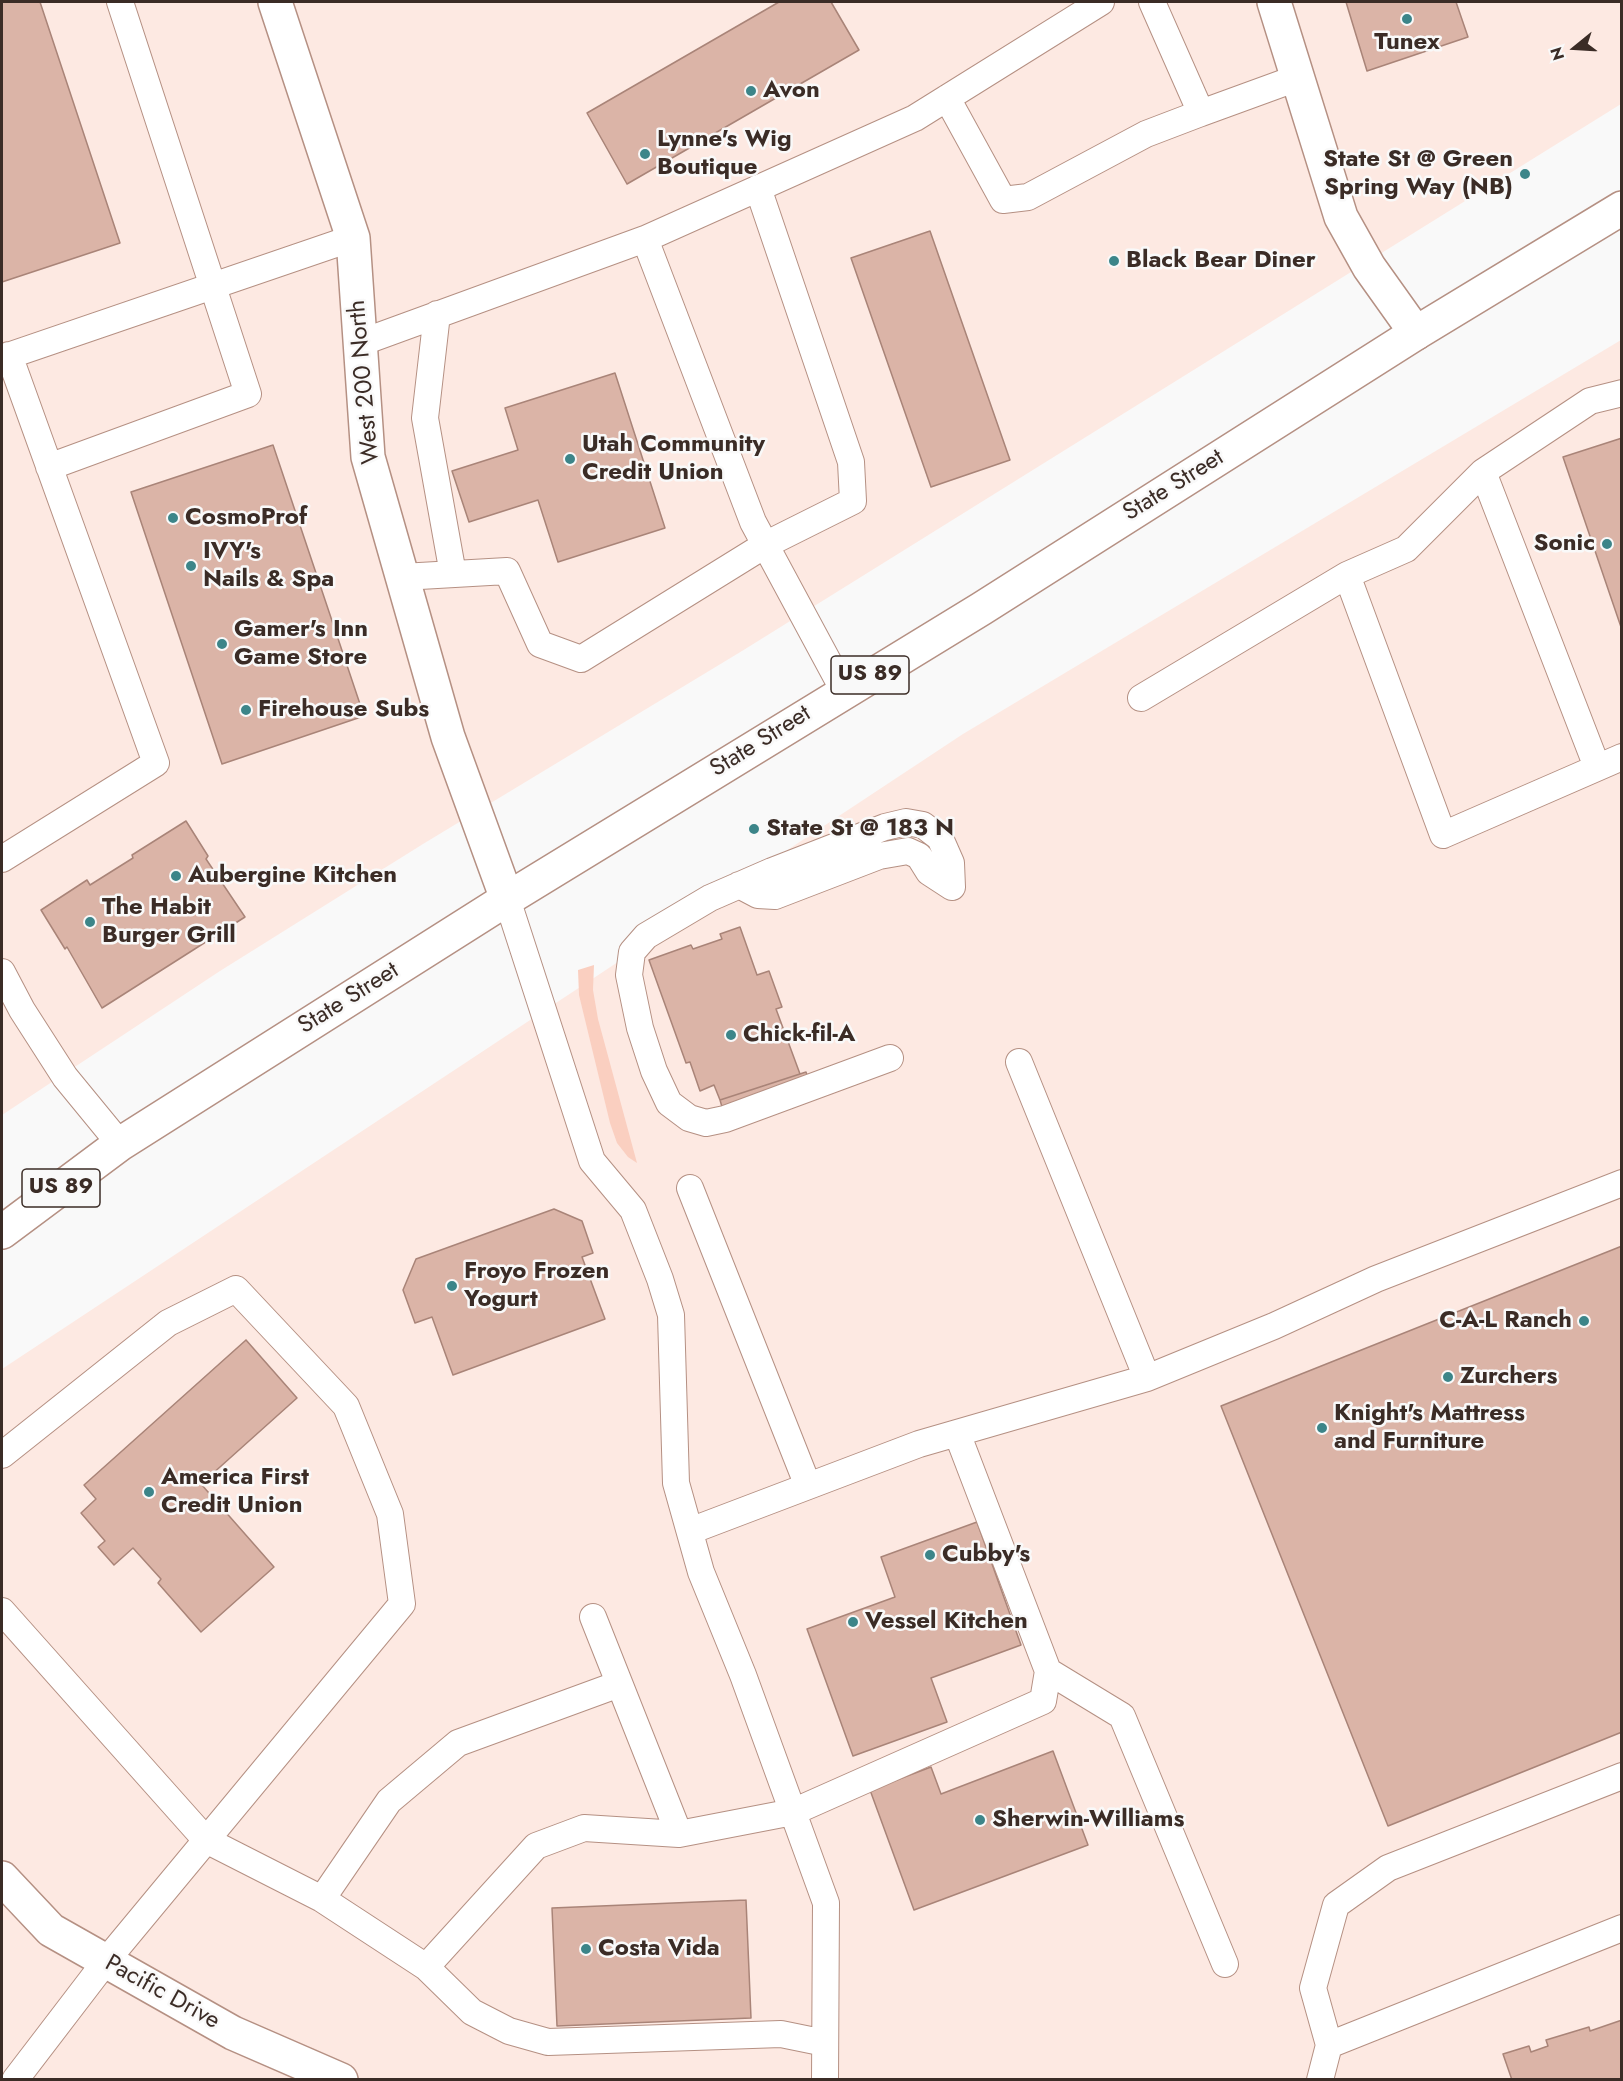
<!DOCTYPE html>
<style>
body{margin:0}
#map{position:relative;width:1623px;height:2081px;overflow:hidden;background:#f9f9f9;font-family:Jost,sans-serif}
canvas{display:block}
.frame{position:absolute;inset:0;border:3px solid #3b2c26;pointer-events:none}
.north{position:absolute;left:1545px;top:18px;width:60px;height:60px;-webkit-text-stroke:4px #f9f9f9;paint-order:stroke;rotate:252deg;font-size:16px;font-weight:700;line-height:24px;text-align:center;color:#3b2c26}
.north::after{content:'';display:block;margin:auto;width:21px;height:27px;background:#3b2c26;clip-path:polygon(50% 0,100% 100%,50% 72%,0 100%)}
</style>
<div id="map">
<canvas width="1623" height="2081"></canvas>
<div class="frame"></div>
<div class="north">N</div>
</div>
<script>
const ctx = document.querySelector('canvas').getContext('2d');
ctx.lineJoin = 'round';
function paint(path, color) { ctx.fillStyle = color; ctx.fill(path, 'evenodd'); }
const toPath = rows => new Path2D(rows.map(r => 'M' + r).join(''));
function trace(path, color, width, dash) { ctx.strokeStyle = color; ctx.lineWidth = width; ctx.lineCap = dash ? 'butt' : 'round'; ctx.setLineDash(dash || []); ctx.stroke(path); }
function write(font, color, halo, rows, align = 'center') {
  ctx.font = font + ' Jost,sans-serif'; ctx.lineWidth = 5; ctx.setLineDash([]); ctx.textBaseline = 'middle'; ctx.strokeStyle = halo; ctx.fillStyle = color; for (const [text, x, y, turn = 0] of rows) {
    ctx.save(); ctx.translate(x, y); ctx.rotate((+turn || 0) * Math.PI / 180); ctx.textAlign = isNaN(turn) ? turn : align; if (halo) ctx.strokeText(text, 0, 0); ctx.fillText(text, 0, 0); ctx.restore();
  }
}
paint(toPath([
 [2,2,1621,2,1621,104,742,651,423,844,220,971,2,1115],
 [1621,340,1621,2079,2,2080,2,1369,963,734]
]), '#fde9e2');
paint(toPath([
 [594,965,593,990,598,1019,637,1163,628,1157,617,1143,610,1123,579,995,578,970]
]), '#facfc0');
const building = toPath([
 [2,2,40,2,120,243,2,282,2,2],
 [779,2,831,2,859,50,627,184,587,113,779,2],
 [1346,2,1456,2,1468,37,1367,71,1346,2],
 [930,231,1010,460,931,487,851,258,930,231],
 [615,373,665,528,558,562,538,500,469,522,452,471,518,450,505,408,615,373],
 [1622,438,1622,630,1563,457,1622,438],
 [273,445,364,716,222,764,131,492,273,445],
 [186,821,208,856,206,859,245,917,102,1008,67,947,65,949,41,910,87,880,90,885,133,858,132,855,186,821],
 [740,927,757,975,769,971,782,1007,776,1009,800,1074,720,1100,714,1085,700,1091,690,1062,686,1063,649,960,691,945,693,949,722,939,720,934,740,927],
 [806,1072,812,1090,726,1121,720,1100,806,1072],
 [554,1209,582,1221,593,1253,582,1257,605,1319,453,1375,432,1317,415,1323,403,1290,416,1259,554,1209],
 [1622,1246,1622,1732,1388,1826,1221,1406,1622,1246],
 [246,1340,297,1398,201,1484,274,1567,201,1632,158,1583,161,1579,133,1548,114,1565,98,1547,105,1541,81,1513,96,1499,84,1485,246,1340],
 [977,1522,1021,1645,931,1678,947,1722,853,1756,807,1629,895,1597,881,1557,977,1522],
 [1053,1751,1088,1845,914,1910,870,1790,931,1767,941,1794,1053,1751],
 [746,1900,751,2018,557,2026,552,1908,746,1900],
 [1622,2020,1622,2080,1512,2080,1503,2054,1529,2046,1531,2052,1548,2046,1546,2040,1589,2027,1590,2031,1622,2020]
]);
paint(building, '#dbb4a7');
trace(building, '#a98478', 1.5);
const lane = toPath([
 [1152,2,1201,113,1297,78],
 [947,98,1003,200,1028,197,1146,134,1201,113],
 [437,314,425,418,453,574],
 [360,343,645,239],
 [2,358,353,238],
 [49,467,248,394,120,2],
 [1347,575,1406,549,1483,472],
 [402,577,507,571,540,644,581,659,765,545,853,501,851,462,758,188],
 [844,691,753,522,645,239,915,118,1101,2],
 [1141,698,1347,575,1443,835,1622,757],
 [1597,767,1483,472,1590,401,1622,393],
 [2,859,156,763,9,355],
 [739,885,758,895,775,896,879,856,908,851,919,856,929,872,952,887],
 [507,899,592,1161,633,1210,660,1279,671,1315,676,1483,701,1572,743,1675,826,1903,825,2080],
 [2,972,22,1010,65,1077,120,1144],
 [890,1058,725,1119,706,1123,689,1118,669,1103,654,1071,640,1028,629,975,632,952,646,936,710,898,772,871,885,827,906,822,923,825,940,838,951,863,952,887],
 [1019,1062,1147,1378],
 [690,1188,808,1486],
 [2,1455,168,1323,236,1289,346,1406,390,1514,402,1604,106,1961,15,2080],
 [690,1531,919,1444,1147,1378,1274,1326,1376,1279,1622,1183],
 [2,1611,206,1840,322,1899,426,1967,536,1846,584,1828,679,1834,793,1812,1043,1701,1048,1671,957,1433],
 [593,1617,679,1834],
 [1048,1671,1122,1716,1225,1964],
 [322,1899,389,1801,458,1743,619,1684],
 [426,1967,472,2012,509,2031,548,2042,781,2034,825,2043],
 [1329,2045,1622,1928],
 [1320,2080,1329,2045,1313,1988,1336,1905,1388,1868,1622,1776]
]);
const street = toPath([
 [275,2,353,238,368,457,448,737,507,899],
 [1274,2,1341,217,1369,267,1416,333]
]);
const secondary = toPath([
 [2,1878,51,1930,233,2033,341,2080]
]);
const primary = toPath([
 [2,1232,120,1144,507,899,981,609,1416,333,1622,208]
]);
trace(lane, '#b59083', 28);
trace(street, '#b59083', 36);
trace(secondary, '#b59083', 36);
trace(primary, '#b59083', 36);
trace(lane, '#fff', 26);
trace(street, '#fff', 33);
trace(secondary, '#fff', 33);
trace(primary, '#fff', 33);
for (const [x, y, r, color] of [
 [1407,19,6,"#3c8589"],
 [751,91,6,"#3c8589"],
 [645,154,6,"#3c8589"],
 [1525,174,6,"#3c8589"],
 [1114,261,6,"#3c8589"],
 [570,459,6,"#3c8589"],
 [173,518,6,"#3c8589"],
 [1607,544,6,"#3c8589"],
 [191,566,6,"#3c8589"],
 [222,644,6,"#3c8589"],
 [246,710,6,"#3c8589"],
 [754,829,6,"#3c8589"],
 [176,876,6,"#3c8589"],
 [90,922,6,"#3c8589"],
 [731,1035,6,"#3c8589"],
 [452,1286,6,"#3c8589"],
 [1584,1321,6,"#3c8589"],
 [1448,1377,6,"#3c8589"],
 [1322,1428,6,"#3c8589"],
 [149,1492,6,"#3c8589"],
 [930,1555,6,"#3c8589"],
 [853,1622,6,"#3c8589"],
 [980,1820,6,"#3c8589"],
 [586,1949,6,"#3c8589"]
]) { const dot = new Path2D(); dot.arc(x, y, r, 0, 2 * Math.PI); ctx.fillStyle = color; ctx.fill(dot); trace(dot, '#f9f9f9', 2); }
for (const [x, y, w] of [
 [870,675,78],
 [61,1188,78]
]) { const box = new Path2D(); box.roundRect(x - w / 2, y - 19, w, 38, 4.5); ctx.fillStyle = '#f9f9f9'; ctx.fill(box); trace(box, '#3b2c26', 1.5); }
write('bold 22px', '#3b2c26', null, [
 ["US 89",870,675],
 ["US 89",61,1188]
]);
write('bold 24px', '#3b2c26', '#f9f9f9', [
 ["Tunex",1407,43,"center"],
 ["Avon",763,91],
 ["Lynne's Wig",657,140],
 ["Boutique",657,168],
 ["State St @ Green",1513,160,"right"],
 ["Spring Way (NB)",1513,188,"right"],
 ["Black Bear Diner",1126,261],
 ["Utah Community",582,445],
 ["Credit Union",582,473],
 ["CosmoProf",185,518],
 ["Sonic",1595,544,"right"],
 ["IVY's",203,552],
 ["Nails & Spa",203,580],
 ["Gamer's Inn",234,630],
 ["Game Store",234,658],
 ["Firehouse Subs",258,710],
 ["State St @ 183 N",766,829],
 ["Aubergine Kitchen",188,876],
 ["The Habit",102,908],
 ["Burger Grill",102,936],
 ["Chick-fil-A",743,1035],
 ["Froyo Frozen",464,1272],
 ["Yogurt",464,1300],
 ["C-A-L Ranch",1572,1321,"right"],
 ["Zurchers",1460,1377],
 ["Knight's Mattress",1334,1414],
 ["and Furniture",1334,1442],
 ["America First",161,1478],
 ["Credit Union",161,1506],
 ["Cubby's",942,1555],
 ["Vessel Kitchen",865,1622],
 ["Sherwin-Williams",992,1820],
 ["Costa Vida",598,1949]
], 'left');
write('24px', '#3b2c26', '#f9f9f9', [
 ["West 200 North",365,382,-95],
 ["State Street",1174,486,-32],
 ["State Street",761,742,-32],
 ["State Street",349,999,-32],
 ["Pacific Drive",162,1993,29]
]);
</script>
